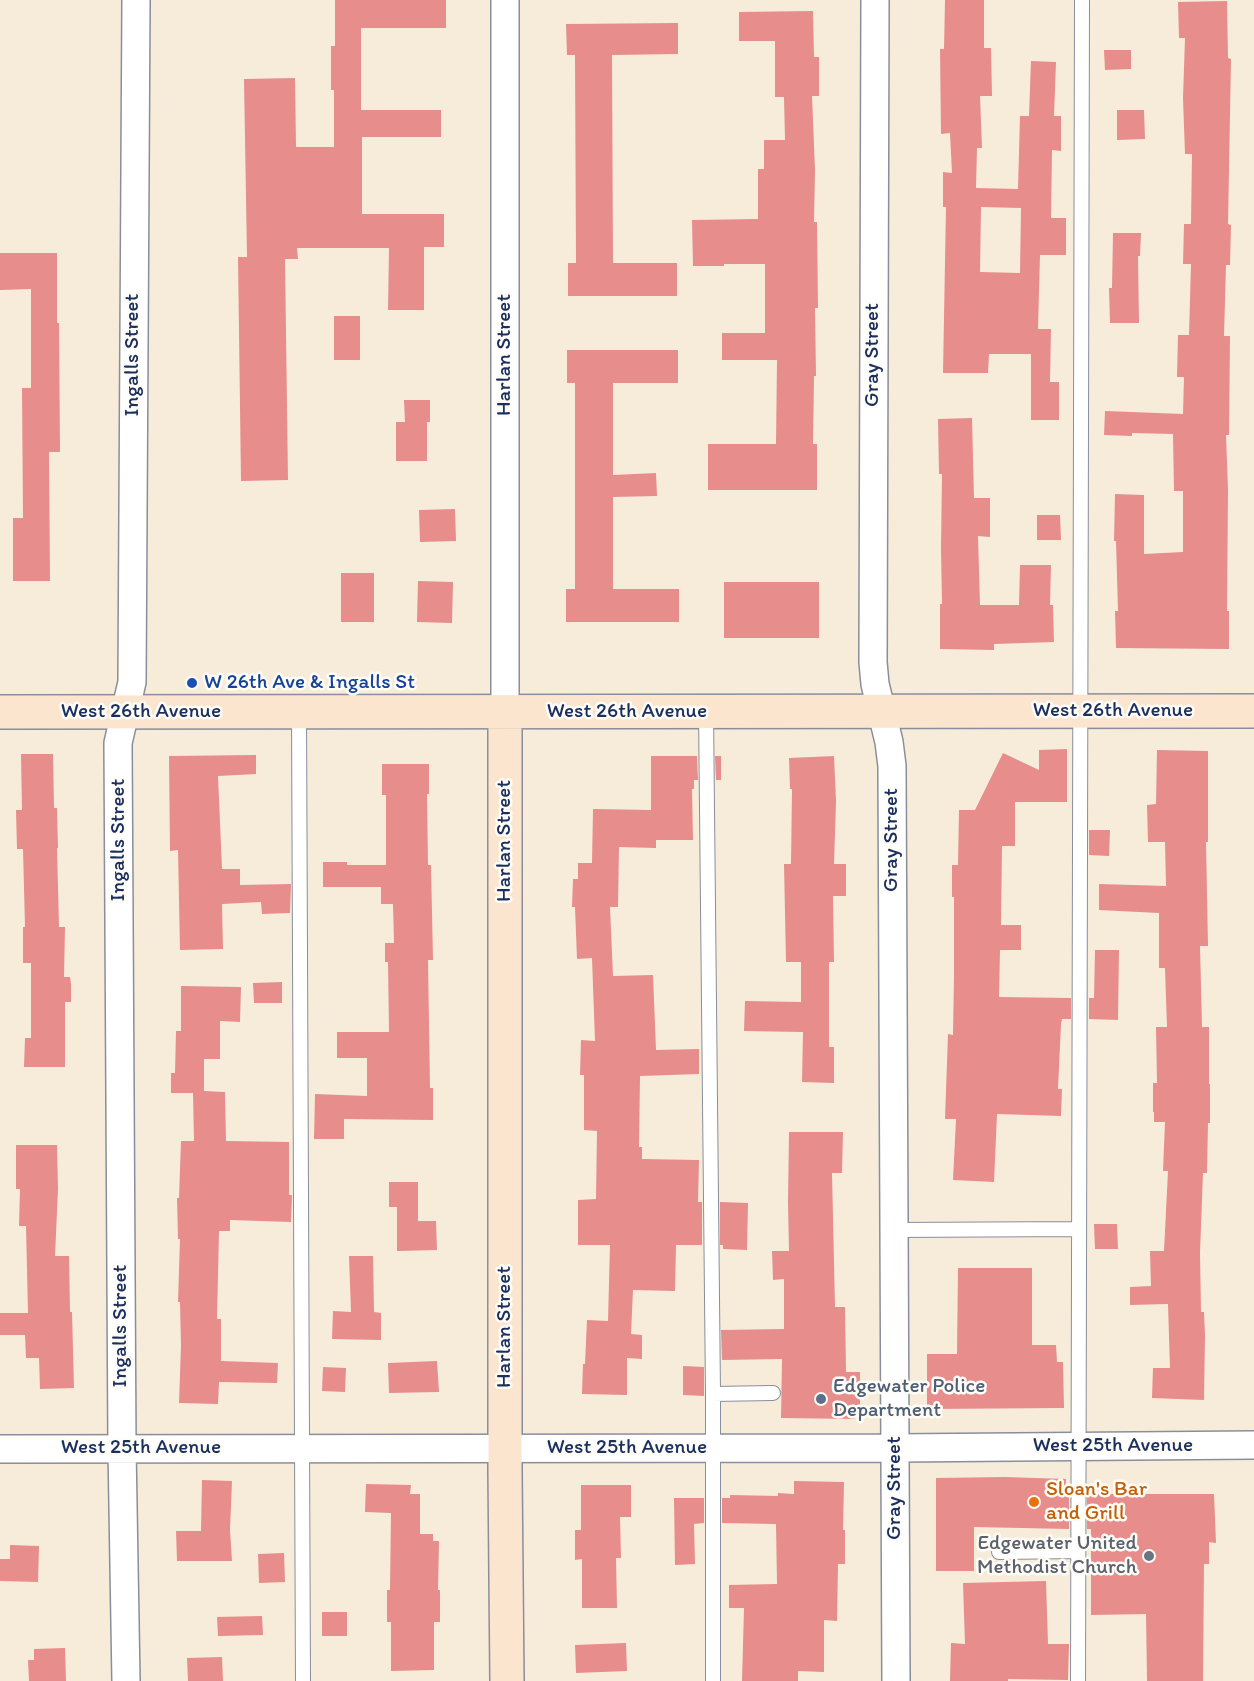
<!DOCTYPE html>
<style>
body{margin:0}
canvas{display:block;background:#f7ecd9}
</style>
<canvas width="1254" height="1681"></canvas>
<script>
const ctx = document.querySelector('canvas').getContext('2d');
ctx.lineJoin = 'round';
function paint(path, color) { ctx.fillStyle = color; ctx.fill(path, 'evenodd'); }
const toPath = rows => new Path2D(rows.map(r => 'M' + r).join(''));
function trace(path, color, width, dash) { ctx.strokeStyle = color; ctx.lineWidth = width; ctx.lineCap = dash ? 'butt' : 'round'; ctx.setLineDash(dash || []); ctx.stroke(path); }
function write(font, color, halo, rows, align = 'center') {
  ctx.font = font + ' Itim,sans-serif'; ctx.lineWidth = 5; ctx.setLineDash([]); ctx.textBaseline = 'middle'; ctx.strokeStyle = halo; ctx.fillStyle = color; for (const [text, x, y, turn = 0] of rows) {
    ctx.save(); ctx.translate(x, y); ctx.rotate((+turn || 0) * Math.PI / 180); ctx.textAlign = isNaN(turn) ? turn : align; if (halo) ctx.strokeText(text, 0, 0); ctx.fillText(text, 0, 0); ctx.restore();
  }
}
paint(toPath([
 [335,0,446,0,446,28,361,28,361,110,441,110,441,137,362,137,362,214,444,214,444,247,424,247,424,310,388,310,389,248,297,248,298,259,285,259,288,480,241,481,238,257,247,257,244,79,295,78,296,147,334,147,334,90,331,90,331,46,335,46],
 [945,0,984,0,984,48,991,48,992,96,980,96,982,148,977,148,976,188,1018,189,1020,116,1029,116,1031,61,1056,62,1054,116,1061,116,1061,151,1052,150,1051,218,1066,218,1066,255,1040,255,1038,329,1051,329,1050,382,1059,382,1059,420,1031,420,1031,354,989,354,988,373,943,373,946,207,943,207,943,172,952,173,950,133,941,134,940,49,944,49],
 [981,207,1021,208,1020,273,980,272],
 [1227,1,1228,58,1231,59,1228,224,1231,225,1230,265,1226,265,1224,336,1230,336,1229,435,1226,435,1228,490,1227,611,1229,611,1229,649,1116,648,1115,611,1118,611,1116,541,1114,541,1115,494,1144,495,1144,554,1183,552,1183,491,1174,491,1173,434,1132,433,1132,436,1104,435,1105,411,1183,414,1184,377,1177,377,1178,335,1189,335,1191,264,1183,264,1184,224,1191,224,1192,154,1185,154,1183,98,1185,38,1179,38,1178,2],
 [813,11,814,57,819,57,819,96,812,96,815,170,814,222,817,222,818,308,815,308,816,376,814,376,813,444,817,444,817,490,708,490,708,444,776,444,777,360,722,360,722,333,765,333,765,264,724,264,724,266,693,266,692,220,758,219,758,169,764,169,764,140,785,140,784,97,775,97,775,41,739,41,739,12],
 [678,23,678,54,612,55,613,263,677,263,677,296,568,296,568,263,576,263,575,55,567,55,566,24],
 [1104,50,1131,50,1131,69,1105,70],
 [1117,110,1144,110,1145,139,1117,140],
 [1113,233,1141,233,1140,256,1138,256,1139,323,1110,323,1109,288,1112,288],
 [0,253,57,253,57,323,59,323,60,452,49,452,50,581,13,581,13,518,23,518,22,388,31,388,31,289,0,290],
 [334,316,360,316,360,360,334,360],
 [567,350,678,350,678,383,613,383,613,475,656,473,657,496,613,497,613,589,679,589,679,622,566,622,566,589,575,589,575,383,567,383],
 [404,400,430,400,430,422,427,422,427,461,396,461,396,422,405,422],
 [972,418,974,498,990,498,990,537,978,536,980,605,1019,605,1020,565,1051,565,1050,605,1053,605,1054,642,994,644,994,650,940,649,940,604,942,604,941,549,942,474,939,474,938,419],
 [455,509,456,541,420,542,419,510],
 [1037,515,1060,515,1061,540,1037,540],
 [341,573,374,573,374,622,341,622],
 [418,581,453,582,452,623,417,622],
 [724,582,819,582,819,638,724,638],
 [1067,749,1067,802,1015,802,1015,846,1002,846,1001,925,1021,925,1021,950,1000,950,999,997,1071,998,1071,1019,1062,1019,1061,1024,1058,1089,1062,1089,1061,1116,997,1114,994,1182,953,1180,956,1119,945,1119,948,1034,953,1035,954,975,954,897,952,897,952,865,958,865,959,810,975,810,1003,753,1039,770,1039,750],
 [1157,750,1208,751,1208,842,1206,842,1208,946,1200,946,1202,1027,1209,1027,1209,1084,1210,1084,1210,1123,1208,1123,1207,1173,1203,1173,1200,1253,1201,1312,1204,1312,1205,1335,1204,1400,1152,1398,1153,1368,1170,1368,1168,1304,1130,1305,1130,1287,1151,1286,1150,1251,1164,1251,1168,1171,1163,1171,1165,1122,1154,1122,1154,1112,1153,1112,1153,1083,1157,1083,1156,1027,1167,1027,1165,968,1159,968,1159,913,1099,910,1099,884,1166,886,1165,842,1148,842,1147,805,1156,804],
 [21,754,53,754,54,808,57,808,58,848,57,848,59,927,65,927,64,977,70,977,71,984,71,1002,65,1002,65,1067,24,1067,25,1038,31,1038,31,963,23,963,23,927,25,927,23,849,17,849,16,810,22,810],
 [256,755,256,774,218,776,222,869,240,869,240,885,291,884,290,913,262,914,261,902,222,904,223,949,180,950,178,850,170,851,169,756],
 [651,756,697,756,698,780,694,780,694,789,692,789,693,840,656,840,656,848,619,847,618,907,610,907,613,976,653,975,656,1050,699,1049,699,1074,640,1076,639,1147,642,1147,642,1159,699,1160,698,1202,702,1202,702,1245,676,1245,675,1291,633,1290,631,1334,642,1335,642,1359,627,1358,627,1395,582,1394,583,1364,585,1364,587,1320,608,1321,610,1245,578,1245,578,1200,596,1199,597,1131,584,1130,584,1075,580,1075,581,1040,595,1041,592,958,577,959,575,907,572,907,573,879,578,879,578,863,592,863,593,809,651,810],
 [715,756,721,756,721,780,716,780],
 [834,756,836,801,834,864,846,864,846,896,833,896,834,962,829,962,829,1047,834,1047,834,1083,802,1082,803,1032,744,1031,745,1001,801,1002,801,962,786,962,784,864,791,864,792,789,790,789,789,758],
 [382,764,429,764,429,794,427,794,428,865,431,865,433,960,428,960,430,1088,433,1088,433,1120,344,1119,344,1139,314,1139,315,1094,367,1096,367,1058,337,1058,337,1032,389,1032,388,962,385,962,385,943,394,943,393,904,381,904,381,887,323,887,323,862,347,862,347,865,386,865,386,795,382,795],
 [1089,830,1110,830,1109,856,1089,855],
 [1095,950,1119,950,1118,1020,1089,1019,1089,998,1094,998],
 [282,982,282,1003,254,1003,253,983],
 [181,986,241,987,240,1022,220,1021,220,1059,204,1059,204,1091,225,1092,226,1141,289,1142,289,1195,292,1195,291,1222,230,1220,230,1231,219,1231,217,1319,221,1319,221,1361,278,1363,277,1383,219,1382,218,1404,179,1403,181,1346,180,1302,178,1302,180,1239,178,1239,177,1198,179,1198,181,1141,194,1141,193,1093,171,1093,171,1073,175,1073,176,1031,181,1031],
 [789,1132,843,1132,842,1173,832,1173,835,1307,845,1307,846,1372,860,1372,860,1413,854,1419,781,1418,782,1359,722,1360,721,1330,784,1329,784,1279,773,1280,772,1251,789,1251,788,1202],
 [16,1145,57,1145,58,1189,55,1256,69,1256,70,1312,72,1312,74,1388,40,1389,39,1358,26,1358,25,1335,0,1335,0,1313,28,1313,26,1226,19,1226,20,1189,16,1189],
 [389,1182,418,1182,418,1221,436,1221,437,1250,397,1251,397,1207,389,1207],
 [720,1202,748,1203,747,1250,723,1249,723,1245,720,1245],
 [1094,1224,1117,1224,1118,1249,1095,1249],
 [349,1256,373,1256,374,1312,381,1313,381,1340,332,1339,333,1311,351,1312],
 [958,1268,1032,1268,1032,1345,1056,1345,1057,1362,1063,1362,1064,1408,927,1409,927,1354,957,1354],
 [437,1361,439,1392,389,1393,388,1363],
 [683,1366,704,1367,704,1396,683,1395],
 [323,1367,346,1368,345,1392,322,1391],
 [1005,1477,1066,1479,1065,1494,1069,1494,1069,1529,974,1527,974,1571,936,1571,936,1478],
 [202,1480,232,1481,230,1530,232,1561,177,1561,176,1531,201,1531],
 [794,1481,844,1482,843,1530,845,1530,845,1564,838,1564,837,1621,824,1620,824,1672,798,1671,798,1681,742,1681,744,1608,729,1608,729,1585,777,1584,776,1524,722,1523,722,1498,730,1498,730,1495,778,1496,778,1493,794,1494],
 [366,1484,411,1485,410,1494,420,1494,420,1534,433,1534,433,1541,439,1541,438,1590,440,1590,440,1622,434,1622,434,1670,391,1671,391,1622,387,1622,387,1590,390,1590,391,1513,365,1512],
 [581,1485,631,1485,631,1517,620,1517,621,1558,616,1558,617,1608,582,1608,582,1559,575,1560,575,1530,581,1530],
 [1087,1494,1214,1494,1216,1543,1209,1542,1209,1564,1204,1564,1203,1681,1147,1681,1146,1614,1091,1615,1091,1529,1087,1529],
 [674,1498,704,1498,704,1523,694,1524,695,1564,675,1565],
 [10,1545,39,1546,38,1582,0,1581,0,1559,10,1559],
 [284,1553,285,1582,259,1583,258,1554],
 [1046,1581,1048,1644,1069,1644,1068,1680,1008,1679,1008,1681,950,1681,951,1643,965,1644,963,1583],
 [322,1612,347,1612,347,1636,322,1636],
 [262,1616,263,1635,218,1636,217,1617],
 [626,1643,627,1671,576,1673,575,1645],
 [65,1648,66,1681,29,1681,28,1660,34,1660,34,1649],
 [222,1657,223,1681,188,1681,187,1658]
]), '#e78d8c');
const lane = toPath([
 [706,711,713,1394,713,1681],
 [299,712,303,1681],
 [894,1230,1078,1229],
 [713,1394,773,1393],
 [999,1552,1078,1551],
 [1078,1681,1082,0]
]);
const street = toPath([
 [505,0,505,712],
 [875,0,873,662,875,684,889,742,892,766,896,1681],
 [0,1449,896,1448,1254,1445],
 [126,1681,122,1448,118,743,132,682,136,0]
]);
const secondary = toPath([
 [0,712,1254,711],
 [505,712,505,1470,507,1681]
]);
trace(lane, '#898e9c', 16);
trace(street, '#898e9c', 30);
trace(secondary, '#898e9c', 36);
trace(lane, '#fff', 14);
trace(street, '#fff', 27);
trace(secondary, '#fce5cf', 33);
for (const [x, y, r, color] of [
 [192,683,6,"#1a4fb4"],
 [821,1399,6,"#5c6f8a"],
 [1034,1502,6,"#e8710a"],
 [1149,1556,6,"#6b7280"]
]) { const dot = new Path2D(); dot.arc(x, y, r, 0, 2 * Math.PI); ctx.fillStyle = color; ctx.fill(dot); trace(dot, '#fdfcf7', 2); }
write('21px', '#1b2f5e', '#fdfcf7', [
 ["Ingalls Street",133,355,-90],
 ["Harlan Street",505,355,-90],
 ["Gray Street",873,355,-90],
 ["West 26th Avenue",1113,711],
 ["West 26th Avenue",141,712],
 ["West 26th Avenue",627,712],
 ["Ingalls Street",119,840,-90],
 ["Gray Street",892,840,-90],
 ["Harlan Street",505,841,-90],
 ["Ingalls Street",121,1326,-90],
 ["Harlan Street",505,1327,-90],
 ["West 25th Avenue",1113,1446],
 ["West 25th Avenue",141,1448],
 ["West 25th Avenue",627,1448],
 ["Gray Street",895,1488,-90]
]);
write('21px', '#164399', '#fdfcf7', [
 ["W 26th Ave & Ingalls St",204,683]
], 'left');
write('21px', '#4e5e75', '#fdfcf7', [
 ["Edgewater Police",833,1387],
 ["Department",833,1411]
], 'left');
write('21px', '#c56008', '#fdfcf7', [
 ["Sloan's Bar",1046,1490],
 ["and Grill",1046,1514]
], 'left');
write('21px', '#5b616d', '#fdfcf7', [
 ["Edgewater United",1137,1544],
 ["Methodist Church",1137,1568]
], 'right');
</script>
